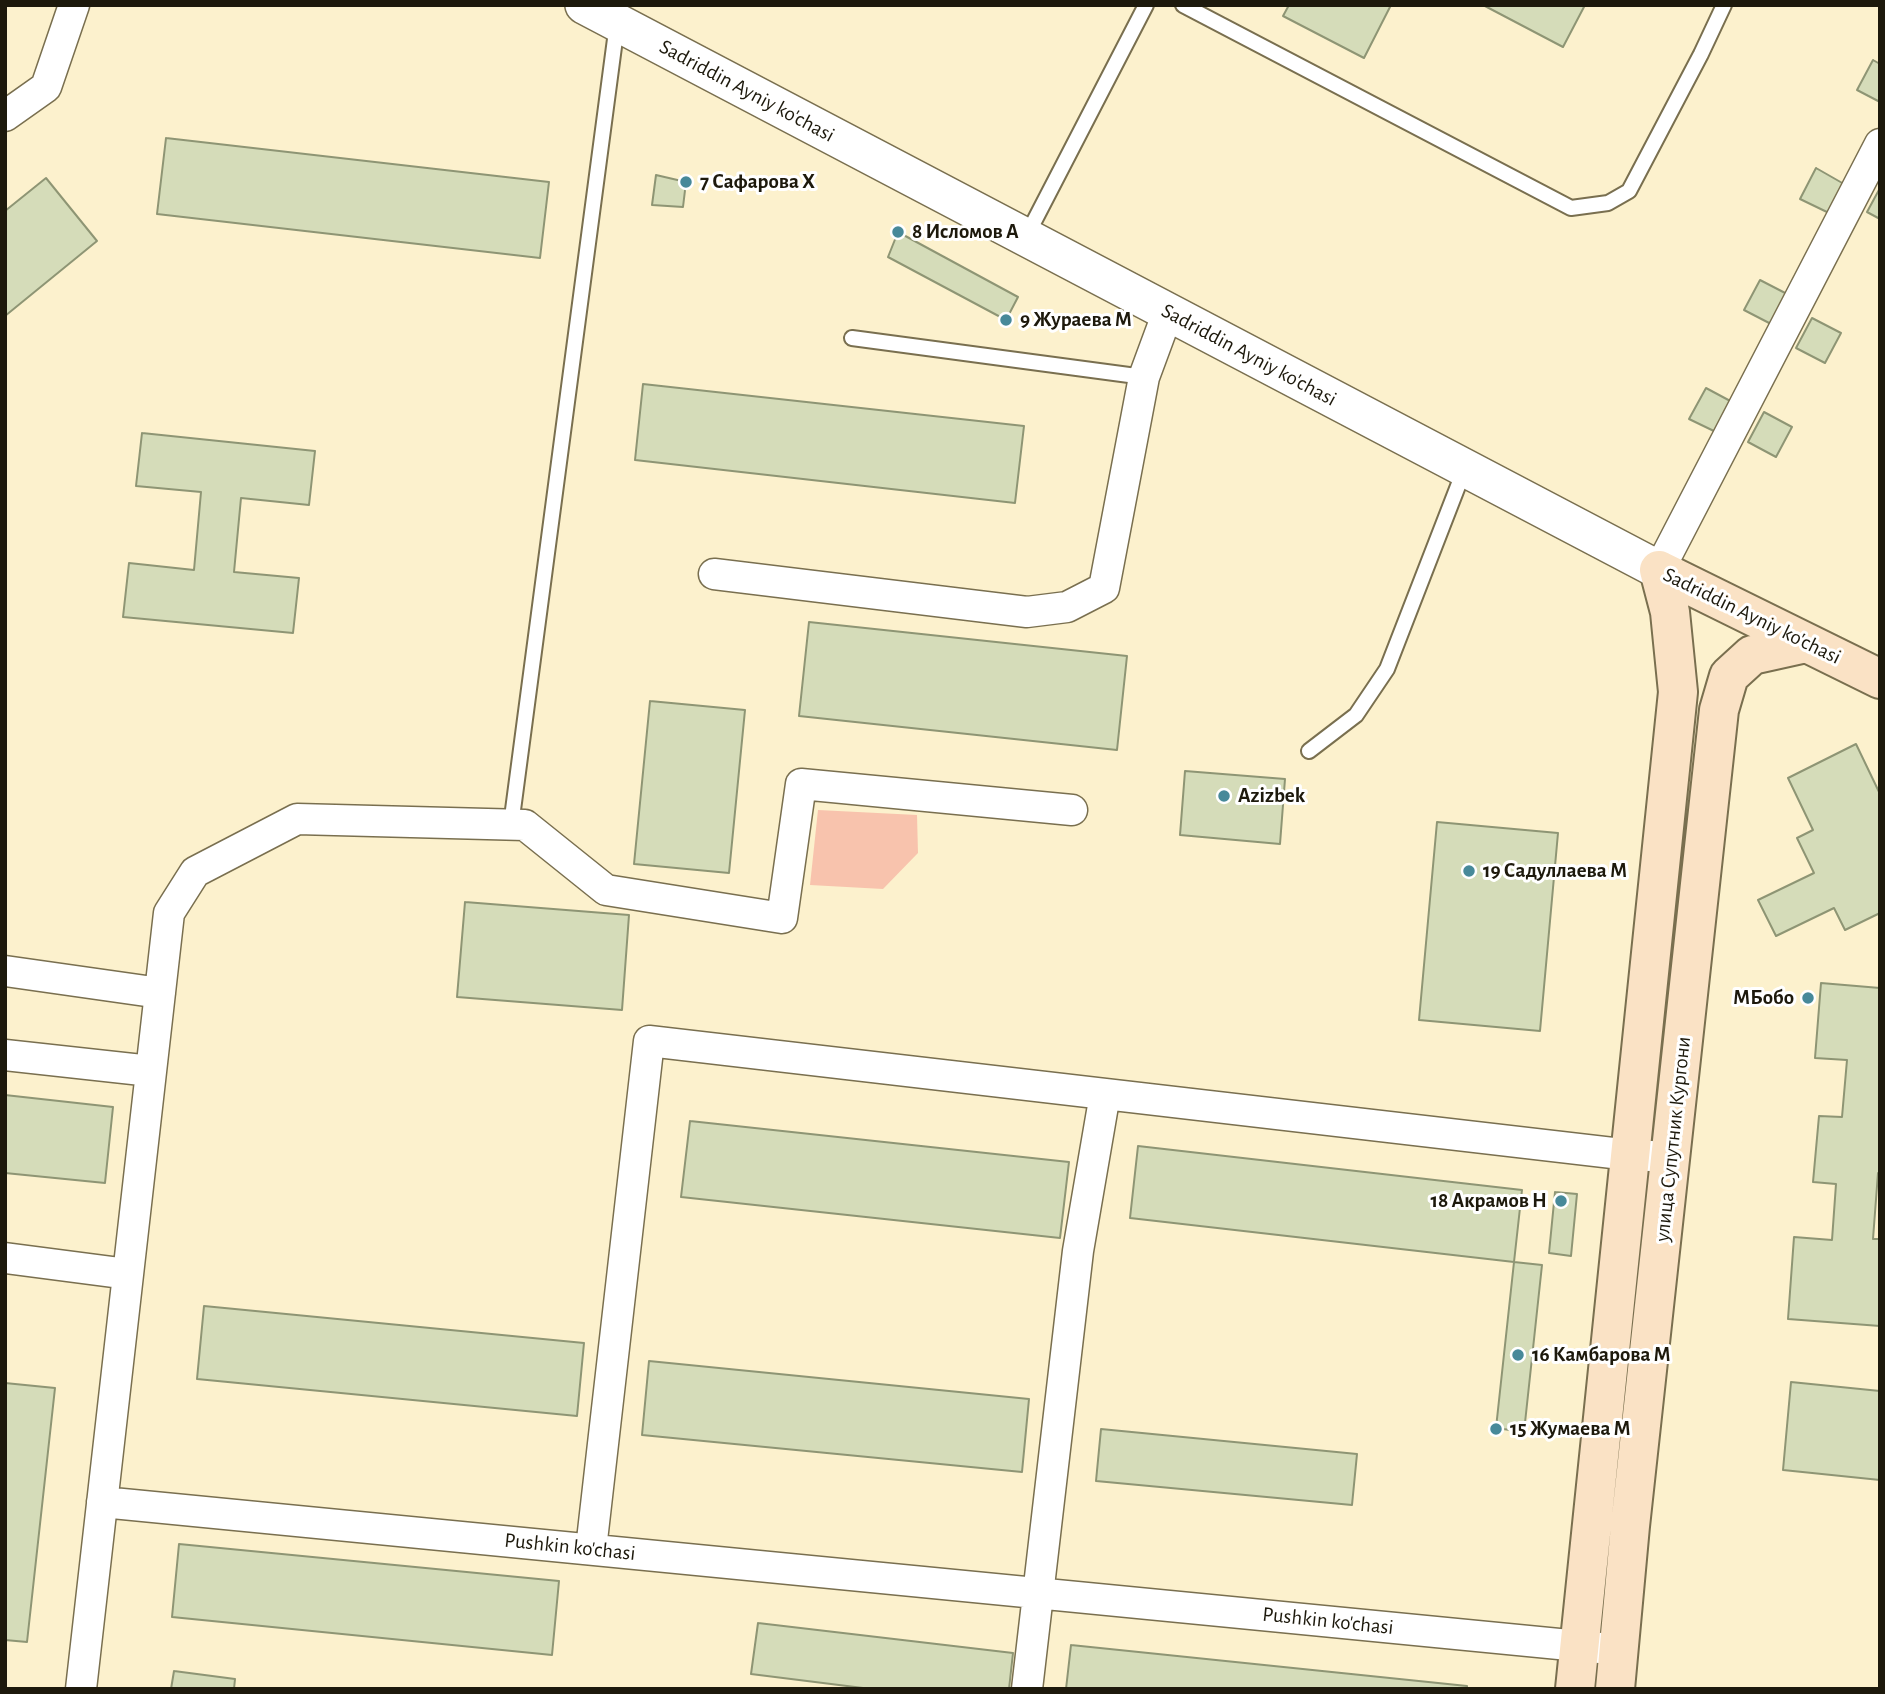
<!DOCTYPE html>
<meta charset="utf-8">
<style>
body{margin:0}
#map{position:relative;width:1885px;height:1694px;overflow:hidden;background:#fcf1cd;font-family:"Alegreya Sans",sans-serif}
canvas{display:block}
.frame{position:absolute;inset:0;border:7px solid #1d190c;pointer-events:none}
</style>
<div id="map">
<canvas width="1885" height="1694"></canvas>
<div class="frame"></div>
</div>
<script>
const ctx = document.querySelector('canvas').getContext('2d');
ctx.lineJoin = 'round';
function paint(path, color) { ctx.fillStyle = color; ctx.fill(path, 'evenodd'); }
const toPath = rows => new Path2D(rows.map(r => 'M' + r).join(''));
function trace(path, color, width, dash) { ctx.strokeStyle = color; ctx.lineWidth = width; ctx.lineCap = dash ? 'butt' : 'round'; ctx.setLineDash(dash || []); ctx.stroke(path); }
function write(font, color, halo, rows, align = 'center') {
  ctx.font = font + ' "Alegreya Sans",sans-serif'; ctx.lineWidth = 6; ctx.setLineDash([]); ctx.textBaseline = 'middle'; ctx.strokeStyle = halo; ctx.fillStyle = color; for (const [text, x, y, turn = 0] of rows) {
    ctx.save(); ctx.translate(x, y); ctx.rotate((+turn || 0) * Math.PI / 180); ctx.textAlign = isNaN(turn) ? turn : align; if (halo) ctx.strokeText(text, 0, 0); ctx.fillText(text, 0, 0); ctx.restore();
  }
}
paint(toPath([
 [818,810,917,815,918,853,883,889,810,885]
]), '#f8c3ad');
const building = toPath([
 [1289,5,1391,5,1364,58,1283,16,1289,5],
 [1483,5,1585,5,1563,47,1483,5],
 [1873,60,1880,64,1880,102,1857,90,1873,60],
 [166,138,549,182,540,258,157,214,166,138],
 [1816,168,1844,184,1829,213,1800,199,1816,168],
 [656,175,686,182,683,207,652,205,656,175],
 [46,178,97,241,5,316,5,211,46,178],
 [1880,188,1880,219,1867,212,1880,188],
 [898,232,1018,297,1006,320,888,257,898,232],
 [1760,280,1789,295,1773,325,1744,310,1760,280],
 [1812,318,1841,333,1825,363,1796,348,1812,318],
 [643,384,1024,426,1015,503,635,460,643,384],
 [1706,388,1734,403,1718,433,1689,419,1706,388],
 [1764,412,1792,427,1776,457,1748,442,1764,412],
 [142,433,315,451,309,505,241,498,234,572,299,578,293,633,123,617,129,563,194,570,201,492,136,486,142,433],
 [809,622,1127,656,1117,750,799,716,809,622],
 [650,701,745,710,729,873,634,864,650,701],
 [1856,744,1880,794,1880,913,1845,930,1834,908,1776,936,1758,900,1814,873,1797,838,1813,830,1788,778,1856,744],
 [1185,771,1285,779,1280,844,1180,835,1185,771],
 [1437,822,1558,833,1540,1031,1419,1020,1437,822],
 [465,902,629,915,622,1010,457,997,465,902],
 [1821,983,1880,988,1880,1173,1878,1173,1873,1239,1880,1239,1880,1326,1788,1319,1794,1237,1832,1240,1836,1184,1813,1182,1819,1116,1842,1117,1847,1060,1815,1058,1821,983],
 [5,1095,113,1107,105,1183,5,1173,5,1095],
 [690,1121,1069,1162,1060,1238,681,1197,690,1121],
 [1138,1146,1522,1190,1514,1262,1130,1218,1138,1146],
 [1555,1192,1577,1194,1571,1256,1549,1253,1555,1192],
 [1514,1262,1542,1265,1524,1432,1496,1428,1514,1262],
 [204,1306,584,1343,577,1416,197,1379,204,1306],
 [649,1361,1029,1399,1022,1472,642,1435,649,1361],
 [1791,1382,1880,1391,1880,1480,1783,1470,1791,1382],
 [5,1383,55,1388,27,1642,5,1640,5,1383],
 [1101,1429,1357,1454,1352,1505,1096,1481,1101,1429],
 [179,1544,559,1581,552,1655,172,1617,179,1544],
 [758,1623,1013,1653,1009,1689,871,1689,751,1674,758,1623],
 [1071,1645,1467,1686,1467,1689,1066,1689,1071,1645],
 [174,1671,235,1679,234,1689,171,1689,174,1671]
]);
paint(building, '#d5dcb9');
trace(building, '#8e9574', 2);
const service = toPath([
 [1183,5,1571,208,1608,203,1629,191,1701,54,1724,5],
 [1026,237,1146,5],
 [852,338,1144,377],
 [1309,751,1356,715,1387,669,1465,468],
 [511,825,617,24]
]);
const minor = toPath([
 [5,116,46,87,74,5],
 [1659,570,1880,144],
 [714,574,1027,612,1067,607,1104,588,1144,377,1168,312],
 [5,971,160,993],
 [5,1055,151,1071],
 [5,1258,128,1274],
 [102,1502,1600,1648],
 [591,1549,649,1041,1630,1155,1671,1157],
 [81,1689,169,913,195,872,297,819,525,825,606,890,782,918,801,784,1072,810],
 [1027,1689,1078,1251,1105,1094]
]);
const tertiary = toPath([
 [584,5,1659,570]
]);
const secondary = toPath([
 [1659,570,1880,679],
 [1575,1689,1678,692,1670,612,1659,570],
 [1615,1689,1630,1526,1719,710,1729,676,1752,655,1806,643]
]);
trace(service, '#796f4f', 18);
trace(minor, '#796f4f', 33);
trace(tertiary, '#796f4f', 40);
trace(secondary, '#796f4f', 42);
trace(service, '#fff', 14);
trace(minor, '#fff', 30);
trace(tertiary, '#fff', 37);
trace(secondary, '#fae2c5', 38);
for (const [x, y, r, color] of [
 [686,182,7,"#478999"],
 [898,232,7,"#478999"],
 [1006,320,7,"#478999"],
 [1224,796,7,"#478999"],
 [1469,871,7,"#478999"],
 [1808,998,7,"#478999"],
 [1561,1201,7,"#478999"],
 [1518,1355,7,"#478999"],
 [1496,1429,7,"#478999"]
]) { const dot = new Path2D(); dot.arc(x, y, r, 0, 2 * Math.PI); ctx.fillStyle = color; ctx.fill(dot); trace(dot, '#fff', 2.5); }
write('21px', '#1d190c', '#fff', [
 ["Sadriddin Ayniy ko'chasi",747,91,28],
 ["Sadriddin Ayniy ko'chasi",1249,355,28],
 ["Sadriddin Ayniy ko'chasi",1752,616,26],
 ["улица Супутник Кургони",1673,1139,-84],
 ["Pushkin ko'chasi",570,1547,6],
 ["Pushkin ko'chasi",1328,1621,6]
]);
write('bold 21px', '#1d190c', '#fff', [
 ["7 Сафарова Х",700,182],
 ["8 Исломов А",912,232],
 ["9 Жураева М",1020,320],
 ["Azizbek",1238,796],
 ["19 Садуллаева М",1483,871],
 ["МБобо",1794,998,"right"],
 ["18 Акрамов Н",1547,1201,"right"],
 ["16 Камбарова М",1532,1355],
 ["15 Жумаева М",1510,1429]
], 'left');
</script>
